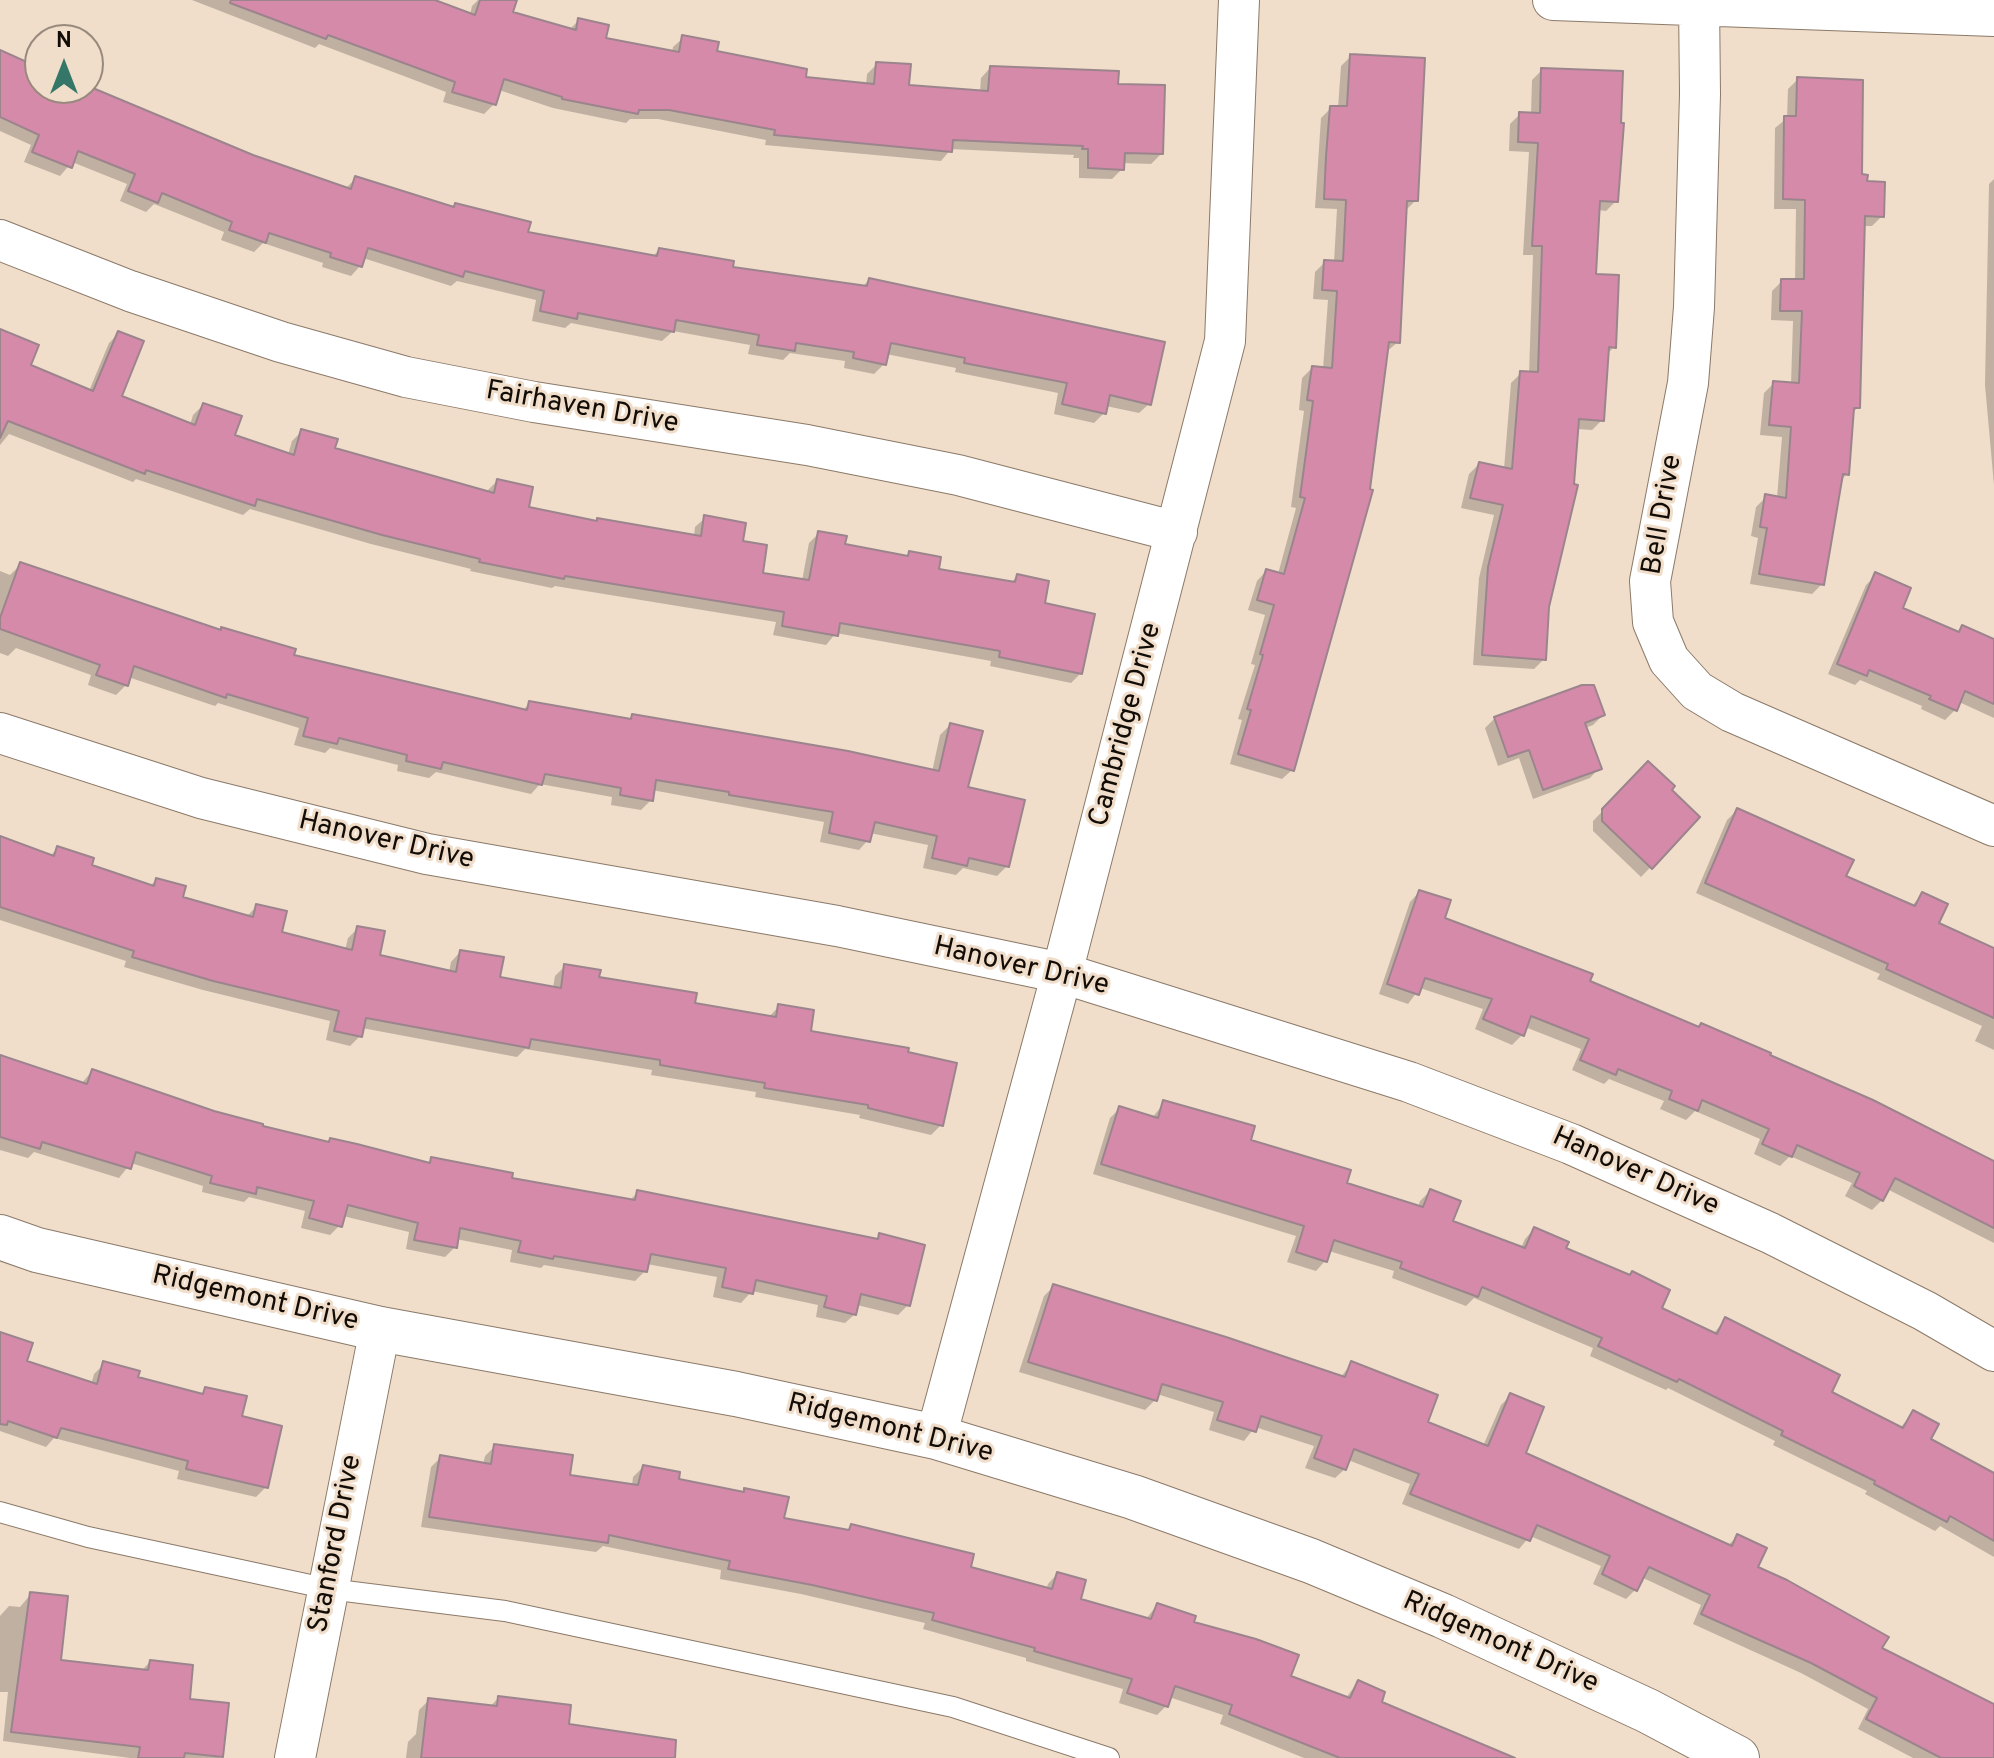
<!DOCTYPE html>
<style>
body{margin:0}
#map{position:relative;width:1994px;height:1758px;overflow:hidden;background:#f0ddca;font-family:Overpass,sans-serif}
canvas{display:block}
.north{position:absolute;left:24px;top:24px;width:80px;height:80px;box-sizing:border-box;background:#f0ddca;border:2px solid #97897c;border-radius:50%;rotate:0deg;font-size:22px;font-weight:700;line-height:32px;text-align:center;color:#120c06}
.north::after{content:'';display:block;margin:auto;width:28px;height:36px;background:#347768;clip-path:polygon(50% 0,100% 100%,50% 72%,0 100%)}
</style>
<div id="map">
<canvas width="1994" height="1758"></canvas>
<div class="north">N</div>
</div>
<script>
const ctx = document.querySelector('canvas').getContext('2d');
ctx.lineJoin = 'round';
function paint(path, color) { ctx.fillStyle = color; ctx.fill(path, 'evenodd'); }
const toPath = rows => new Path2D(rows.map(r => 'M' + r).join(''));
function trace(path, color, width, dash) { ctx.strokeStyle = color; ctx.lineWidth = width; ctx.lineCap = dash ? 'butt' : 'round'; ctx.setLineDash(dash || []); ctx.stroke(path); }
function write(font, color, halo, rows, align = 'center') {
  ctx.font = font + ' Overpass,sans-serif'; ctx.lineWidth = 6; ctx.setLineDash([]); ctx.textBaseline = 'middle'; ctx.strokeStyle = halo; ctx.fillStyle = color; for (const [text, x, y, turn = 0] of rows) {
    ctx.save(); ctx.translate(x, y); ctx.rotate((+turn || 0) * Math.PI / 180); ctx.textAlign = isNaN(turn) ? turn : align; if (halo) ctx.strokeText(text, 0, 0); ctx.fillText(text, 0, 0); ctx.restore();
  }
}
paint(toPath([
 [192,0,429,0,470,15,472,6,478,0,496,0,511,13,569,30,579,20,604,39,672,53,673,47,683,38,715,52,804,79,866,86,867,74,877,64,907,87,980,92,981,78,990,68,1116,85,1161,154,1151,164,1122,163,1122,169,1112,179,1079,178,1079,158,1073,158,1074,155,951,149,941,161,765,145,766,140,658,119,630,119,626,123,553,108,499,90,494,104,484,114,443,102,446,92,319,44,315,48],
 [0,52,40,71,40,88,87,88,252,157,345,189,356,178,526,233,652,257,659,250,731,268,862,287,869,280,1149,404,1139,413,1106,406,1104,413,1094,423,1054,414,1058,393,955,372,956,368,886,354,884,364,874,374,844,368,845,361,790,353,783,360,748,354,750,345,673,331,662,341,571,323,565,328,532,321,536,300,457,281,451,286,363,258,360,266,351,276,322,267,323,263,263,243,254,252,221,240,224,232,154,204,146,212,120,201,127,184,72,162,60,176,24,162,31,145,0,131],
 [1351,56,1416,200,1406,210,1398,342,1386,352,1292,770,1282,779,1230,764,1242,720,1238,719,1255,665,1251,664,1265,615,1248,610,1257,581,1266,571,1278,574,1296,508,1291,507,1304,411,1299,410,1302,378,1312,368,1323,369,1328,300,1313,299,1315,272,1325,262,1334,262,1337,209,1315,208,1321,118,1331,108,1338,108,1341,66],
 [1542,70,1616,201,1606,211,1598,210,1594,276,1614,347,1607,354,1602,420,1592,430,1577,429,1548,607,1544,659,1534,669,1473,665,1479,578,1494,515,1461,508,1469,474,1479,464,1504,469,1511,383,1521,373,1529,374,1533,255,1523,255,1529,152,1509,151,1510,124,1520,114,1531,114,1532,80],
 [1798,79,1865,183,1882,216,1872,226,1863,226,1858,407,1852,414,1847,474,1839,482,1822,584,1812,594,1750,584,1758,538,1751,536,1756,507,1766,497,1777,498,1782,437,1760,435,1764,393,1774,383,1791,384,1793,321,1771,320,1772,291,1782,281,1795,281,1796,209,1774,209,1775,128,1787,118,1788,89],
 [1994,179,1994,485,1985,385,1989,184],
 [119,333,119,397,190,425,193,415,203,405,233,436,288,455,292,441,302,431,332,449,487,491,497,481,526,509,595,523,694,536,695,527,705,518,741,542,761,574,802,581,809,543,819,533,843,546,906,557,910,553,937,570,1010,583,1018,576,1042,605,1081,673,1071,683,990,666,991,661,836,633,826,645,773,635,776,622,555,586,552,588,470,571,471,569,371,544,250,509,243,515,136,479,133,482,9,434,0,445,0,339,29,366,89,391,109,343],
 [20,565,291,657,522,711,530,703,628,720,633,716,932,772,940,735,950,725,966,788,1007,866,997,876,963,868,956,875,923,868,928,845,870,833,868,840,859,850,820,842,824,822,652,790,651,800,641,810,611,805,612,797,540,784,531,794,436,772,429,778,397,771,398,765,330,748,325,753,294,745,299,728,218,703,215,706,128,677,126,685,116,695,88,685,91,675,16,648,8,656,0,653,0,571,10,575],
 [1876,575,1900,609,1957,633,1963,627,1994,641,1994,718,1959,702,1955,710,1945,720,1921,709,1922,706,1860,680,1855,685,1828,674,1866,585],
 [1603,715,1593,725,1585,728,1599,768,1590,778,1533,799,1519,758,1498,766,1485,728,1495,718],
 [1648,764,1669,790,1698,818,1641,877,1593,831,1593,821],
 [1737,810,1844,877,1911,907,1922,894,1937,924,1994,950,1994,1050,1975,1041,1982,1026,1877,979,1880,974,1696,893,1727,820],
 [0,838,49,857,58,848,89,866,150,886,156,880,180,898,246,917,257,906,279,934,345,950,348,938,358,928,377,957,449,972,451,962,460,952,498,979,553,988,555,976,565,966,597,979,693,1005,768,1018,779,1006,808,1032,941,1125,931,1135,859,1118,860,1115,755,1097,756,1092,651,1075,652,1070,525,1049,517,1057,362,1028,360,1036,350,1046,326,1040,330,1021,203,990,124,967,126,961,0,920],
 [1419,892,1442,919,1768,1056,1994,1162,1994,1243,1887,1189,1882,1200,1872,1210,1845,1196,1852,1183,1790,1156,1780,1166,1754,1154,1760,1139,1695,1111,1686,1120,1660,1109,1664,1101,1609,1079,1604,1084,1572,1070,1581,1049,1525,1027,1522,1035,1512,1045,1475,1029,1483,1009,1420,988,1408,1004,1379,994,1410,902],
 [0,1054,4,1055,3,1058,81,1084,92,1071,213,1113,328,1143,427,1164,432,1159,510,1180,629,1201,637,1193,875,1241,880,1236,908,1305,898,1315,857,1305,855,1314,845,1323,816,1317,818,1305,752,1291,741,1303,713,1297,717,1277,647,1264,645,1271,635,1281,544,1265,541,1268,510,1262,512,1250,456,1239,455,1247,445,1257,406,1249,409,1232,343,1216,340,1225,330,1235,301,1228,305,1211,249,1197,244,1202,202,1192,203,1186,131,1163,119,1178,34,1152,28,1158,0,1150],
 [1164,1103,1345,1184,1418,1208,1420,1201,1430,1191,1450,1223,1521,1248,1525,1239,1534,1229,1659,1309,1713,1334,1725,1320,1829,1393,1900,1428,1913,1413,1928,1440,1994,1475,1994,1557,1940,1526,1935,1531,1865,1494,1867,1491,1773,1445,1775,1441,1668,1388,1666,1390,1590,1356,1593,1348,1474,1298,1466,1306,1392,1278,1394,1271,1329,1251,1325,1261,1316,1271,1287,1262,1296,1236,1093,1174,1110,1118,1120,1108,1152,1118],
 [1054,1286,1340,1378,1352,1363,1425,1423,1483,1446,1501,1405,1511,1395,1523,1454,1727,1546,1738,1536,1756,1568,1880,1649,1992,1705,1994,1703,1994,1758,1913,1758,1858,1729,1868,1709,1801,1673,1693,1624,1701,1605,1641,1577,1636,1589,1626,1599,1593,1584,1601,1566,1530,1536,1519,1549,1402,1504,1410,1484,1348,1460,1345,1469,1335,1478,1305,1468,1314,1446,1255,1427,1244,1441,1209,1430,1214,1412,1157,1394,1155,1400,1145,1410,1019,1372,1044,1296],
 [0,1334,24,1363,91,1385,94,1374,104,1364,136,1378,200,1395,206,1389,240,1418,266,1487,256,1497,177,1479,179,1471,54,1438,46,1447,0,1431],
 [495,1446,567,1477,632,1486,633,1477,643,1467,676,1481,742,1494,745,1490,782,1519,846,1532,851,1527,968,1568,1046,1589,1048,1584,1057,1574,1078,1600,1146,1619,1157,1605,1288,1677,1345,1699,1358,1682,1379,1703,1484,1758,1304,1758,1220,1724,1223,1715,1169,1697,1167,1705,1157,1715,1119,1703,1123,1689,1026,1661,1026,1658,923,1629,925,1623,801,1594,720,1579,721,1570,603,1546,596,1552,421,1527,431,1467,441,1457,483,1465,485,1456],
 [31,1594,59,1662,141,1671,150,1662,187,1701,221,1756,219,1758,130,1758,3,1741,8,1692,0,1692,0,1616,9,1606,20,1607],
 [498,1698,566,1725,661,1758,406,1758,408,1742,416,1734,419,1710,429,1700,489,1708]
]), '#0003');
const building = toPath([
 [231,0,435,0,475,15,480,0,517,0,513,12,576,30,578,18,609,25,606,38,679,52,682,35,719,42,717,51,807,69,806,77,874,84,876,62,911,64,909,85,988,91,990,66,1119,71,1118,84,1165,85,1163,154,1125,153,1124,170,1088,168,1088,149,1082,149,1083,146,953,140,952,152,774,135,775,130,669,110,639,110,638,114,562,99,562,97,504,79,496,105,452,92,455,82,328,35,326,39,230,3,231,0],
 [0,50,40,68,40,88,83,88,88,90,88,86,253,155,351,189,355,176,454,207,455,203,531,222,528,232,657,256,659,248,734,261,733,267,867,286,869,278,1165,342,1151,405,1110,395,1106,414,1062,404,1067,383,964,363,965,358,891,343,886,365,853,358,854,352,796,343,795,351,757,345,759,335,676,320,674,332,578,313,577,319,540,311,544,291,465,271,463,277,368,248,362,267,330,257,331,253,269,233,266,243,229,230,232,222,162,193,158,203,128,191,135,174,78,151,72,168,32,152,39,135,0,117,0,50],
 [1350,54,1425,58,1418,201,1407,201,1400,343,1389,342,1370,489,1373,490,1294,771,1238,754,1251,710,1247,709,1263,655,1260,654,1274,605,1257,600,1266,569,1284,574,1305,498,1300,497,1313,401,1307,400,1312,366,1332,368,1337,291,1322,290,1324,260,1343,261,1346,200,1324,199,1326,156,1330,106,1347,106,1350,54],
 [1541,68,1623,71,1621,123,1624,123,1618,202,1600,201,1596,274,1619,275,1616,348,1609,347,1604,421,1579,419,1574,484,1578,485,1549,607,1546,660,1482,655,1488,567,1503,505,1470,498,1479,462,1512,469,1520,371,1538,372,1542,246,1532,246,1538,143,1518,142,1519,112,1540,113,1541,68],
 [1797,77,1863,80,1862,174,1868,175,1867,181,1885,182,1884,217,1865,216,1860,408,1854,408,1849,475,1843,474,1824,585,1759,574,1767,528,1760,527,1765,494,1786,498,1791,427,1769,425,1773,381,1799,383,1802,311,1780,311,1781,279,1804,279,1805,200,1783,199,1784,116,1796,116,1797,77],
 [0,329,39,345,31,365,93,391,118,331,144,341,122,396,195,425,203,403,242,416,235,435,294,455,301,429,338,439,335,448,494,493,497,479,533,487,529,507,597,521,597,518,701,536,704,515,746,523,743,541,767,545,763,573,809,580,818,531,847,536,845,544,908,556,909,551,941,557,939,569,1015,582,1017,574,1049,581,1045,603,1095,614,1082,674,999,657,1000,651,840,623,838,636,782,626,784,612,565,576,564,579,479,562,480,559,382,535,257,499,255,506,146,470,145,474,8,421,0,438,0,329],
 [20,562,221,630,221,627,296,649,294,655,527,710,529,701,631,719,632,714,848,751,939,771,950,723,983,731,968,787,1025,800,1009,867,969,858,967,866,932,858,937,836,875,822,870,842,829,833,833,812,729,795,729,792,656,780,653,801,620,795,621,788,545,774,542,785,443,762,441,769,406,761,407,755,339,738,337,744,303,736,308,718,227,694,226,698,134,666,128,686,96,675,100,665,0,629,0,618,20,562],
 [1875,572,1911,588,1903,608,1959,632,1962,625,1994,639,1994,704,1965,691,1957,711,1929,699,1931,696,1869,670,1867,676,1837,664,1875,572],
 [1582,685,1594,685,1605,715,1585,723,1602,769,1543,790,1529,750,1508,757,1494,717,1582,685],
 [1648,761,1675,786,1672,790,1700,817,1652,869,1602,821,1602,809,1648,761],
 [1737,808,1854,860,1846,876,1915,906,1922,892,1948,904,1939,923,1994,948,1994,1018,1886,969,1888,964,1705,883,1737,808],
 [0,836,54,856,57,846,94,858,92,865,154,886,156,878,186,886,183,897,253,917,256,904,287,911,282,932,352,950,357,926,385,931,380,955,456,972,460,950,504,957,500,977,561,988,564,964,601,970,599,977,697,993,695,1003,776,1017,778,1004,814,1010,811,1031,909,1048,908,1052,957,1063,943,1126,868,1108,868,1105,764,1088,765,1083,660,1065,660,1060,531,1039,529,1048,366,1018,362,1037,334,1031,339,1011,213,981,132,957,134,951,0,907,0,836],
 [1419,890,1451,900,1445,918,1593,974,1590,981,1699,1027,1701,1023,1771,1053,1770,1055,1873,1100,1994,1161,1994,1228,1895,1178,1883,1201,1854,1186,1860,1173,1797,1145,1792,1157,1762,1144,1769,1129,1702,1100,1698,1111,1669,1099,1672,1091,1618,1069,1616,1075,1580,1060,1589,1039,1531,1016,1524,1036,1483,1019,1492,999,1425,978,1419,995,1387,984,1419,890],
 [0,1055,87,1084,92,1069,214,1111,263,1124,263,1126,329,1142,330,1138,357,1144,430,1163,431,1157,513,1173,512,1178,635,1200,637,1190,878,1239,879,1233,925,1245,910,1306,861,1294,856,1315,824,1307,827,1296,756,1280,753,1294,722,1287,726,1268,651,1254,647,1272,554,1256,553,1259,518,1252,521,1241,460,1228,457,1248,414,1240,418,1223,348,1205,342,1227,309,1218,314,1201,257,1187,256,1194,210,1183,212,1176,136,1152,131,1169,42,1142,40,1149,0,1137,0,1055],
 [1163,1100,1255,1126,1251,1140,1351,1170,1347,1183,1423,1207,1430,1189,1461,1201,1453,1221,1525,1248,1534,1227,1569,1242,1566,1248,1630,1275,1632,1271,1670,1290,1662,1308,1717,1334,1725,1317,1840,1375,1832,1392,1903,1428,1913,1410,1939,1424,1931,1439,1994,1473,1994,1541,1950,1516,1947,1522,1874,1484,1875,1481,1781,1435,1783,1431,1679,1379,1677,1382,1598,1346,1602,1338,1482,1287,1478,1297,1400,1268,1402,1262,1334,1240,1327,1262,1296,1252,1304,1226,1101,1164,1119,1106,1158,1118,1163,1100],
 [1053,1284,1226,1337,1345,1377,1351,1361,1438,1395,1428,1422,1488,1446,1510,1393,1544,1407,1526,1453,1732,1546,1737,1534,1767,1548,1758,1567,1787,1580,1889,1637,1882,1648,1994,1704,1994,1758,1941,1758,1866,1719,1877,1698,1811,1663,1701,1614,1710,1595,1649,1567,1637,1591,1602,1574,1610,1556,1537,1525,1530,1541,1410,1494,1419,1474,1354,1449,1346,1470,1314,1458,1322,1436,1261,1416,1256,1432,1217,1420,1223,1402,1162,1384,1157,1401,1028,1362,1053,1284],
 [0,1332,33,1343,27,1361,97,1384,103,1361,140,1371,138,1377,203,1394,205,1387,247,1396,242,1416,282,1426,268,1488,186,1469,188,1461,61,1428,57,1438,8,1421,7,1425,0,1424,0,1332],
 [494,1444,573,1455,570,1475,638,1485,643,1465,680,1472,679,1479,744,1492,744,1488,789,1497,784,1518,849,1530,851,1524,974,1554,971,1567,1052,1589,1057,1572,1086,1580,1081,1599,1151,1619,1157,1603,1196,1616,1194,1622,1256,1639,1299,1655,1291,1676,1350,1698,1358,1680,1385,1692,1382,1702,1515,1758,1340,1758,1229,1714,1232,1705,1175,1686,1168,1707,1127,1693,1132,1679,1034,1651,1035,1648,932,1620,934,1613,812,1585,728,1569,730,1561,609,1535,608,1543,429,1517,440,1455,491,1464,494,1444],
 [30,1592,68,1596,61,1660,148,1670,150,1660,193,1665,190,1699,229,1703,223,1757,185,1753,184,1758,138,1758,140,1747,11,1732,30,1592],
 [498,1696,571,1705,569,1724,676,1740,675,1758,421,1758,428,1698,497,1706,498,1696]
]);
paint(building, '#d58aaa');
trace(building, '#9c848d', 2);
const lane = toPath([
 [0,1512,88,1537,329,1589,505,1611,953,1707,1109,1758]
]);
const street = toPath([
 [1553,0,1994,16],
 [1699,0,1700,94,1694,307,1688,383,1650,581,1653,622,1669,660,1697,691,1732,712,1994,826],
 [0,240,130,291,281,342,406,377,534,402,807,445,958,475,1177,532],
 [0,733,201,798,427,854,837,926,1062,973,1409,1082,1571,1144,1770,1233,1925,1311,1994,1351],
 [936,1437,1062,973,1225,341,1239,0],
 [295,1758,380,1329]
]);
const secondary = toPath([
 [0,1237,37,1250,380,1329,736,1394,936,1437,1133,1497,1311,1561,1443,1616,1648,1711,1737,1758]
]);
trace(lane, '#8b7a69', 22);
trace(street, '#8b7a69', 42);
trace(secondary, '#8b7a69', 46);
trace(lane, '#fff', 20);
trace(street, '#fff', 40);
trace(secondary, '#fff', 44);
write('28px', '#120c06', '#f0ddca', [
 ["Fairhaven Drive",582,409,10],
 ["Bell Drive",1664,515,-80],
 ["Cambridge Drive",1127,725,-75],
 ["Hanover Drive",386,842,13],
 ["Hanover Drive",1021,968,13],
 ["Hanover Drive",1635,1173,24],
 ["Ridgemont Drive",255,1300,13],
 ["Ridgemont Drive",890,1430,14],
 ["Stanford Drive",337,1544,-79],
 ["Ridgemont Drive",1500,1644,24]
]);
</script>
